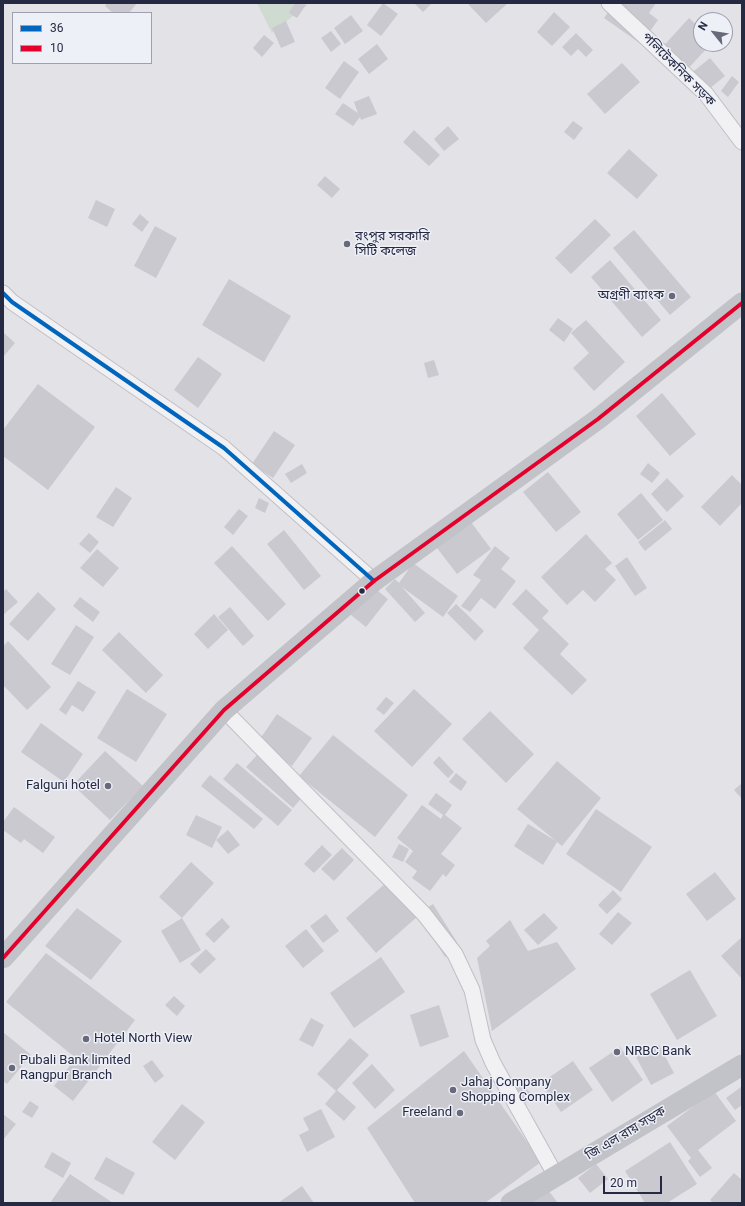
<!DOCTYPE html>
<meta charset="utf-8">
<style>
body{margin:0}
#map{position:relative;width:745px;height:1206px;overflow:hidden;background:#e2e2e7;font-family:Roboto,sans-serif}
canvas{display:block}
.frame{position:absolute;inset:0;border:4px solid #262942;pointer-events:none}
.legend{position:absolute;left:12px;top:12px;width:140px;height:52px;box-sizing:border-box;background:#eef0f7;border:1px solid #9ea0af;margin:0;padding:5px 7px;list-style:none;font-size:12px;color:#262942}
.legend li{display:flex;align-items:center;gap:8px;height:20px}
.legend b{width:20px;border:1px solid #9ea0af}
.north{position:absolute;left:693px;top:12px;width:40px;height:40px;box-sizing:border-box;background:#eef0f7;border:1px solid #9ea0af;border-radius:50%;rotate:300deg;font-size:11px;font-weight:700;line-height:16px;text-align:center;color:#262942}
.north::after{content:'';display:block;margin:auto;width:14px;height:18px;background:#686a7c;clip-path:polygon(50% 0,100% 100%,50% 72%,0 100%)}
.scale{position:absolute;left:603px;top:1176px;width:59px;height:18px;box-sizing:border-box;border:2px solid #262942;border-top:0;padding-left:5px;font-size:12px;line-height:14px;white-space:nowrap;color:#262942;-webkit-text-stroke:3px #eef0f7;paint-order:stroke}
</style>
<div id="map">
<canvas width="745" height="1206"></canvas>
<div class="frame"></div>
<ul class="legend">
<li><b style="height:5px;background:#0065bd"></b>36</li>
<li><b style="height:5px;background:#e4002b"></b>10</li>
</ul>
<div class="north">N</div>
<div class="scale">20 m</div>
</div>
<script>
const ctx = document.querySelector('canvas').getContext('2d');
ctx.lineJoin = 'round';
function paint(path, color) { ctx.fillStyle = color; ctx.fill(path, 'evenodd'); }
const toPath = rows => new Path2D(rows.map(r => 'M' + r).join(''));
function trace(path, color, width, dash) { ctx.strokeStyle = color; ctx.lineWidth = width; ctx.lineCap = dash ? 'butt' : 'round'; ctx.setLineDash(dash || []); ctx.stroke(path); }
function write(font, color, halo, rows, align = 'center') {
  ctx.font = font + ' Roboto,"Noto Sans Bengali",sans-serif'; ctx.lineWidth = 3; ctx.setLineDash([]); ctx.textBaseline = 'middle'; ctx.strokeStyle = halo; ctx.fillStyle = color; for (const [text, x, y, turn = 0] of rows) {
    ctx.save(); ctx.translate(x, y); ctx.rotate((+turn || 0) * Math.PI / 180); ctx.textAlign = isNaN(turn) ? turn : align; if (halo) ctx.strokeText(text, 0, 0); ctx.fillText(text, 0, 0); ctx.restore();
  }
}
paint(toPath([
 [257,3,309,3,272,33]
]), '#cfdad1');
paint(toPath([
 [107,3,137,3,129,13,113,13,105,6],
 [295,3,306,5,297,18,289,13],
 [383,3,398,14,381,36,367,25],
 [414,3,432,3,423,12],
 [467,3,508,3,486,23],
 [615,3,656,3,649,13,658,20,641,44,604,18],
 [554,12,570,27,552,46,537,32],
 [351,15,363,31,345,44,334,28],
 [689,18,701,29,701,44,711,44,682,75,658,52],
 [286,21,295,42,281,48,272,28],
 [331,31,341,44,331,52,321,38],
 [576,33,593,50,586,57,578,49,571,56,562,47],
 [264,35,274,43,262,57,253,48],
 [377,44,388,59,369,74,358,59],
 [710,58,725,76,704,93,689,75],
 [344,61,359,72,340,99,325,88],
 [622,63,640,82,605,114,587,94],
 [732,76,739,82,728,97,721,91],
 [369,96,377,114,361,120,360,117,353,126,335,114,343,103,358,113,354,102],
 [573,121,583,128,574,140,564,132],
 [448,126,459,139,444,151,434,139],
 [414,130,440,155,429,166,403,142],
 [629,149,658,175,637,199,607,173],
 [325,176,340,189,332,198,317,185],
 [96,200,115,209,107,227,88,218],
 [140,214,149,222,142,232,132,224],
 [595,219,611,235,571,274,555,258],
 [155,226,177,238,156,278,134,266],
 [634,230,691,297,670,315,613,248],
 [610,260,661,320,642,337,591,277],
 [229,279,291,316,264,362,202,325],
 [558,318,573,329,564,342,549,330],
 [586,320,625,362,594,391,573,368,589,353,571,333],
 [3,332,15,343,3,357],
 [198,357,222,374,198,408,174,390],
 [434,360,439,375,428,378,424,363],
 [38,384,95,427,48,490,3,456,3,430],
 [662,393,696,434,670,456,636,416],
 [274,431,295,445,273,478,252,464],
 [648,463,660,473,652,483,640,474],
 [302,464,307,473,291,483,285,474],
 [548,472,581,512,556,532,523,492],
 [732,475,742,485,742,503,720,526,701,507],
 [667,478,684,496,667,512,651,494],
 [116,487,132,498,113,527,96,517],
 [641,493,663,520,638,540,617,514],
 [259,498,269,503,265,513,255,508],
 [239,509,248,516,233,535,224,527],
 [665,520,672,529,645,551,638,542],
 [471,522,491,549,457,574,437,548],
 [284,530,321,576,304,590,267,544],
 [89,533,99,542,90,553,79,544],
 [586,534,612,563,605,569,616,580,595,602,583,590,567,605,541,577],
 [232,546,286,604,268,621,214,563],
 [495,546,510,558,501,569,516,581,495,609,481,598,470,612,461,606,481,580,473,575],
 [97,549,119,568,103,587,80,568],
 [627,557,647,588,635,596,615,566],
 [413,563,458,596,443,617,402,587,425,613,415,622,385,589,395,579,399,583],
 [373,587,388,599,366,627,351,615],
 [6,589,18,602,3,615,3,592],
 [526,589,549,611,542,618,569,644,560,654,587,680,572,695,523,648,539,630,512,604],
 [38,592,56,609,28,641,9,624],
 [80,597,100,612,93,622,73,606],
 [456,604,484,631,475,641,447,613],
 [230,607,254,636,243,646,218,617],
 [214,614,228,630,208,649,194,634],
 [76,625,94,637,70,675,51,664],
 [119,632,163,675,146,693,102,650],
 [8,641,51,687,27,710,3,685,3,646],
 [78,681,96,692,83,712,72,705,66,715,59,710],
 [127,689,167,714,136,762,97,738],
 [414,689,452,724,412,767,374,731],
 [386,697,394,703,384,715,376,709],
 [490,711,534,754,506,783,462,739],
 [277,714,312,738,292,766,258,742],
 [41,723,83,754,64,782,21,752],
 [333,735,408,795,375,837,299,776],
 [105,751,143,786,110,820,73,785],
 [257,755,303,796,293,808,246,767],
 [439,756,454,772,448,778,433,763],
 [557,761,601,798,562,846,557,842,543,865,514,846,528,824,556,841,517,809],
 [237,763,292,810,278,826,223,779],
 [456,773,467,782,461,791,449,782],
 [210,775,263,819,254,829,201,786],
 [742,783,742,799,734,790],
 [436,793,452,805,445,815,462,828,441,854,455,865,446,877,443,874,430,891,412,878,417,871,405,862,413,851,397,838,422,805,441,819,443,815,428,804],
 [14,807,55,837,43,853,24,839,21,843,3,830,3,822],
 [596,809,652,847,621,892,566,854],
 [196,815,222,827,212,848,186,835],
 [228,830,240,845,228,854,216,840],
 [399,844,409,849,403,862,392,857],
 [322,845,332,855,314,873,304,864],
 [342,848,354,860,334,881,321,869],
 [191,862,214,883,182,918,159,897],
 [715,872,736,899,707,921,686,894],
 [387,882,417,917,376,953,346,918],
 [613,890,622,899,607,914,598,905],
 [433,904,460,947,445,957,414,908,425,909],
 [77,908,122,941,91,980,45,946],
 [618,912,632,923,612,945,599,934],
 [544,913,558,928,538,945,524,930],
 [326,914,339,931,323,943,310,926],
 [182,918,201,950,180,963,161,931],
 [222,918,230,927,214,943,205,934],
 [510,920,528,951,557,942,576,969,492,1031,477,958,490,946,486,941],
 [306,929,324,951,303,968,285,946],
 [742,937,742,979,721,956],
 [206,949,216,959,200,974,190,964],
 [46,953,135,1020,73,1101,54,1086,76,1058,6,1002],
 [381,957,405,992,354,1028,330,993],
 [690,970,717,1016,677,1040,650,994],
 [174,996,185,1006,177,1016,165,1005],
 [439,1005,449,1037,420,1047,410,1015],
 [311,1018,324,1025,313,1047,299,1040],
 [3,1032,31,1055,7,1084,3,1081],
 [350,1038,369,1055,337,1090,356,1107,344,1121,325,1104,336,1091,317,1074],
 [659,1045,674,1073,651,1085,636,1057],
 [620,1047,643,1080,612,1102,589,1068],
 [464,1051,541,1162,485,1203,415,1203,367,1128],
 [152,1060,164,1076,155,1083,143,1066],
 [573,1061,593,1090,561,1112,541,1083],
 [372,1064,395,1090,375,1109,352,1083],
 [515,1078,533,1095,519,1110,501,1093],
 [741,1087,742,1105,735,1110,726,1098],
 [714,1091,736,1121,698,1150,712,1168,700,1177,688,1161,691,1158,667,1126],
 [30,1101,39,1107,32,1118,22,1112],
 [182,1104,205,1122,175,1160,152,1142],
 [321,1109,335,1137,307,1152,299,1135,309,1130,303,1118],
 [3,1114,16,1124,3,1140],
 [670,1142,697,1184,667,1203,645,1203,625,1171],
 [52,1152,71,1163,63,1178,44,1167],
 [106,1157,135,1173,123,1195,94,1179],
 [596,1164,608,1179,590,1193,578,1178],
 [734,1173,742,1180,742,1203,713,1203,710,1200],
 [70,1174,113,1203,50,1203],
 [302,1186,314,1203,278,1203],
 [548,1190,558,1203,530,1203]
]), '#c9c9cf');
const street = toPath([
 [609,3,706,94,742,142],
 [3,293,12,302,224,448,374,581],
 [224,710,424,914,455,954,472,990,483,1040,493,1063,556,1176]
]);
trace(street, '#bfbfc5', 17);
trace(street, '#f1f1f3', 15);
trace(toPath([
 [3,958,224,710,374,581,598,419,742,303],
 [511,1203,742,1065]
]), '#c2c2c9', 21);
trace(toPath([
 [3,293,12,302,224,448,374,581]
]), '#0065bd', 4);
trace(toPath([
 [3,958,224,710,374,581,598,419,742,303]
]), '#e4002b', 4);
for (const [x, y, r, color] of [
 [347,244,4,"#686a7c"],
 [672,296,4,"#686a7c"],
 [362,591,3.5,"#262942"],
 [108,786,4,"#686a7c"],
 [86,1039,4,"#686a7c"],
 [617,1052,4,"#686a7c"],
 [12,1068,4,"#686a7c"],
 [453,1090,4,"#686a7c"],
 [460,1113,4,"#686a7c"]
]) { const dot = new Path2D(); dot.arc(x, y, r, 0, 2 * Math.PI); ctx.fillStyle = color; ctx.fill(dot); trace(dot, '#eef0f7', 1.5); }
write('13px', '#262942', '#eef0f7', [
 ["পলিটেকনিক সড়ক",678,70,45],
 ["জি এল রায় সড়ক",626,1134,-31]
]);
write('13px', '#262942', '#eef0f7', [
 ["রংপুর সরকারি",355,237],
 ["সিটি কলেজ",355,252],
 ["অগ্রণী ব্যাংক",664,296,"right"],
 ["Falguni hotel",100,786,"right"],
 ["Hotel North View",94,1039],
 ["NRBC Bank",625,1052],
 ["Pubali Bank limited",20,1061],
 ["Rangpur Branch",20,1076],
 ["Jahaj Company",461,1083],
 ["Shopping Complex",461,1098],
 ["Freeland",452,1113,"right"]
], 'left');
</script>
